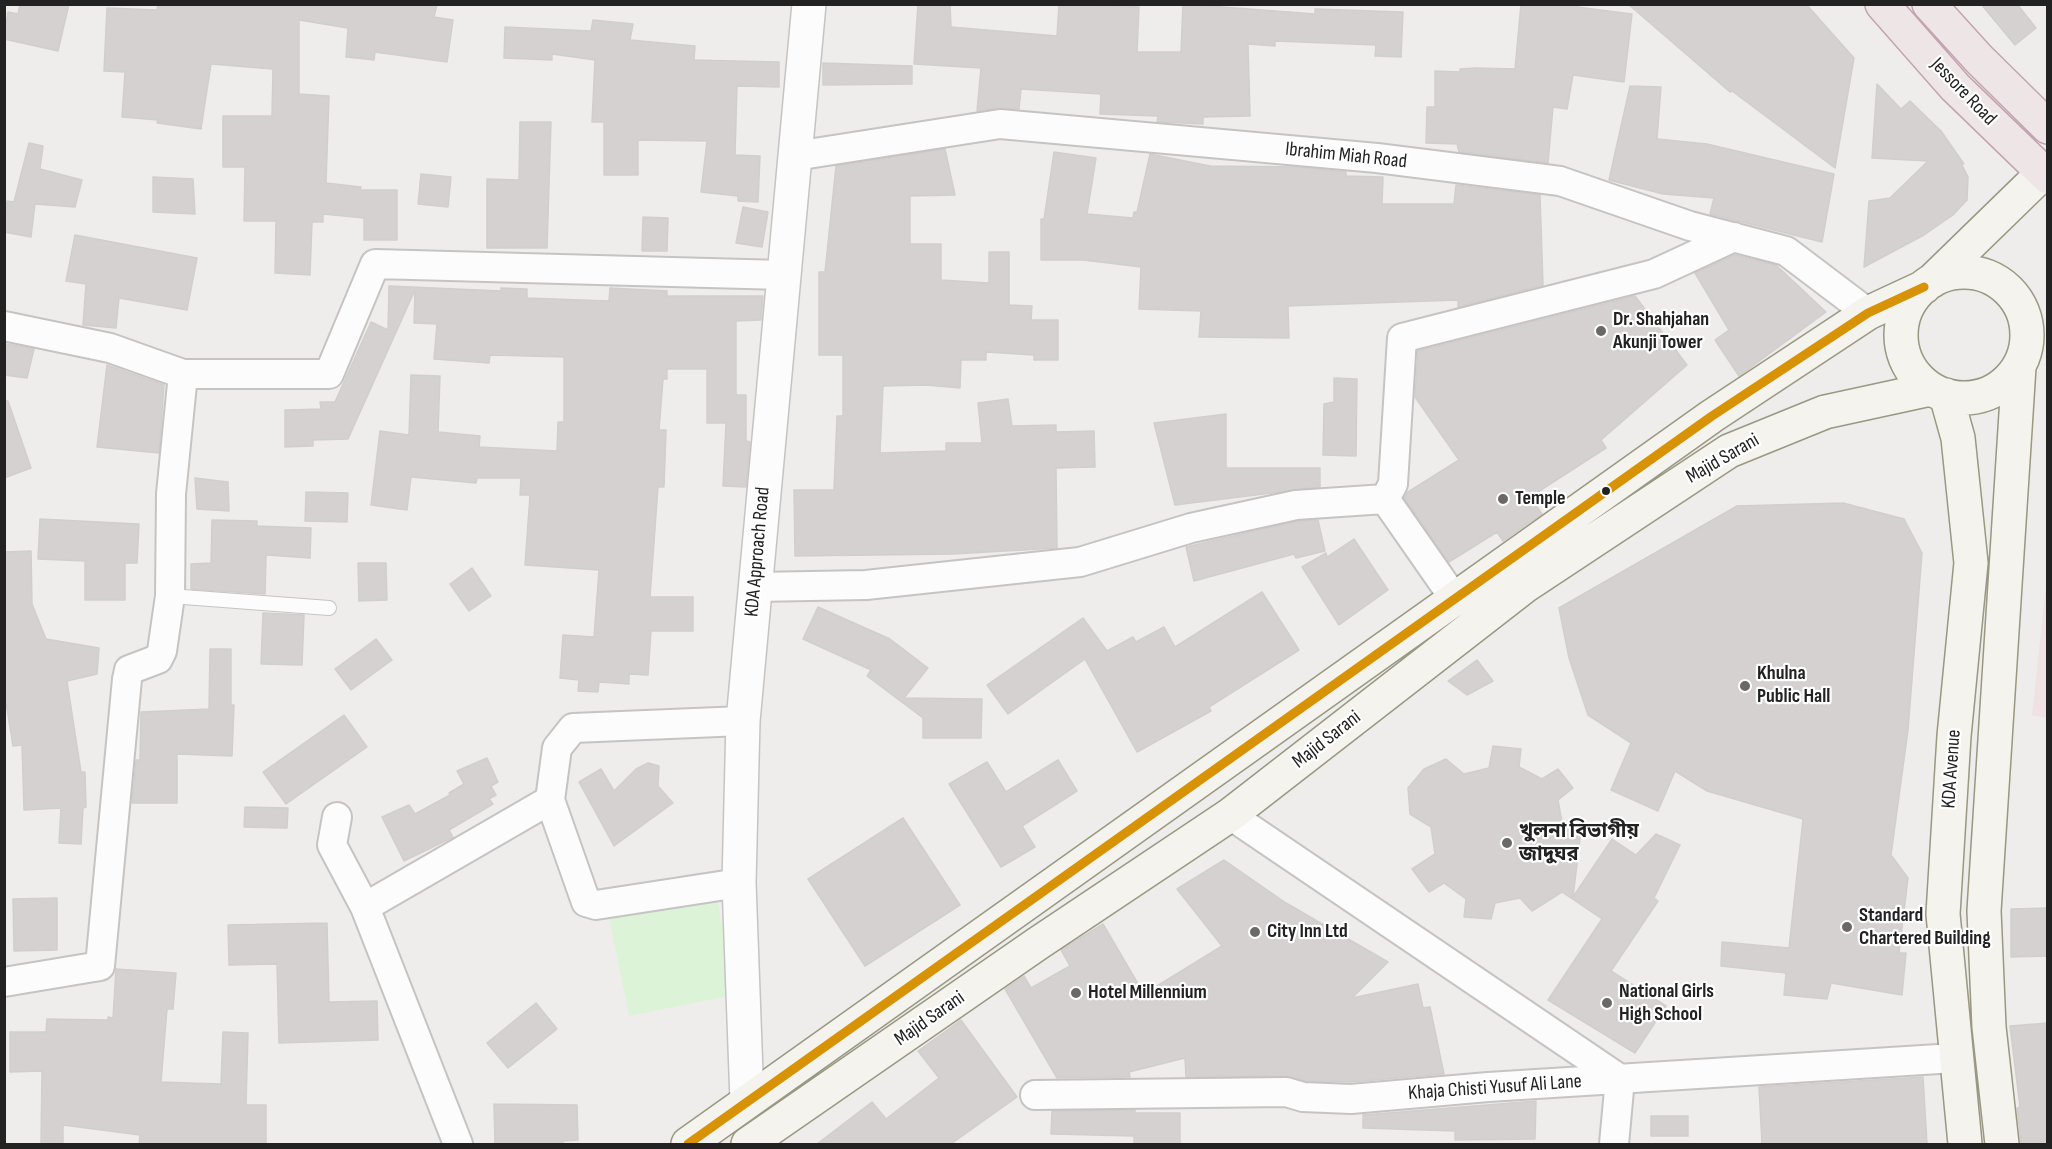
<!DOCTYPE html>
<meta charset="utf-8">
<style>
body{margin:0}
#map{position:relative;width:2052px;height:1149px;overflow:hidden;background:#efedeb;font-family:"Sofia Sans Condensed",sans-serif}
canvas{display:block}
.frame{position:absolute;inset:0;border:6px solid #222;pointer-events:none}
</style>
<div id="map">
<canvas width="2052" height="1149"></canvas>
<div class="frame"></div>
</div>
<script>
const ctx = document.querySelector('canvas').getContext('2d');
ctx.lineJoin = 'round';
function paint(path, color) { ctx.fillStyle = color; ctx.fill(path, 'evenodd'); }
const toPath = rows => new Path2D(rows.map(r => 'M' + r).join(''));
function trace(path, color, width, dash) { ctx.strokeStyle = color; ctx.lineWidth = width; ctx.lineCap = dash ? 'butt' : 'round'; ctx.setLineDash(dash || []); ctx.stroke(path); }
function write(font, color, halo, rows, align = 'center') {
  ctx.font = font + ' "Sofia Sans Condensed","Noto Sans Bengali",sans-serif'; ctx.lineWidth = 4.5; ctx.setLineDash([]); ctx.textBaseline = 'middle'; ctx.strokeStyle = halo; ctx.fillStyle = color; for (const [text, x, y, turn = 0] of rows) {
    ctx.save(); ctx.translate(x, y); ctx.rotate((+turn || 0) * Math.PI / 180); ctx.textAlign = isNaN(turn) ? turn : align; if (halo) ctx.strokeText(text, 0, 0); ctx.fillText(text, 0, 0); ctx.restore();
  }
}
paint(toPath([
 [2047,575,2047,718,2032,715]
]), '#f0e2e3');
paint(toPath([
 [716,893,735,995,629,1016,608,913]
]), '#ddf3d8');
const building = toPath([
 [20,4,69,4,58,51,4,39,8,12,18,14,20,4],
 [158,4,437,4,434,17,453,20,447,62,375,52,374,60,346,57,348,28,299,20,299,94,329,96,326,183,361,187,360,190,397,190,397,240,364,240,364,218,323,214,323,222,312,222,310,275,275,273,276,221,244,221,245,167,223,167,223,116,272,116,273,69,211,64,201,129,157,123,158,120,122,117,125,72,104,71,107,8,157,10,158,4],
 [918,4,950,4,951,27,1057,36,1059,4,1139,7,1137,52,1181,52,1183,4,1315,14,1315,9,1403,12,1401,57,1375,56,1376,45,1275,41,1275,46,1248,44,1250,116,1203,117,1203,124,1157,122,1158,116,1100,114,1101,94,1021,89,1019,109,998,108,977,111,981,68,914,64,918,4],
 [1521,4,1578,4,1577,7,1632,14,1624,82,1573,75,1567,109,1553,107,1548,163,1459,152,1457,144,1426,143,1427,107,1435,107,1435,71,1460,72,1460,69,1476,68,1515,69,1521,4],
 [1628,4,1806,4,1854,58,1835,168,1732,91,1730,92,1628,4],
 [1981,4,2017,4,2036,28,2015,45,1981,4],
 [593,20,633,24,630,40,695,46,694,60,779,62,779,87,737,86,735,155,760,156,758,202,738,201,738,196,701,192,707,141,638,140,638,175,604,175,604,122,592,122,595,60,552,54,552,60,504,58,505,27,591,31,593,20],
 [823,63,912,66,912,84,823,85,823,63],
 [1877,84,1901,109,1910,101,1941,131,1964,164,1961,163,1968,177,1967,200,1953,215,1924,235,1864,267,1869,201,1890,198,1928,161,1872,158,1877,84],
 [1630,86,1661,87,1657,139,1707,144,1834,174,1822,242,1710,214,1714,198,1663,194,1609,180,1630,86],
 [520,122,551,122,547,248,487,248,487,179,519,180,520,122],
 [29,143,43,146,40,169,82,180,75,207,35,204,31,237,4,232,7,201,14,202,29,143],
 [945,149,955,195,910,196,910,244,941,244,941,280,989,283,989,252,1009,252,1009,305,1032,306,1031,320,1058,320,1058,360,1034,360,1034,355,986,352,986,360,961,360,960,388,926,385,883,386,880,453,946,451,946,443,982,443,978,403,1008,399,1012,426,1056,425,1056,432,1094,431,1095,467,1056,468,1057,548,953,554,795,556,794,490,834,490,837,416,843,416,843,355,819,355,819,272,825,272,836,166,945,149],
 [1054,152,1096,158,1087,214,1133,218,1134,212,1137,212,1150,154,1210,166,1297,167,1346,172,1346,176,1383,177,1382,204,1454,204,1456,185,1540,195,1543,285,1458,307,1458,300,1288,306,1289,338,1199,337,1201,311,1139,309,1141,267,1083,260,1041,260,1041,219,1044,219,1054,152],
 [421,174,451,177,448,207,418,204,421,174],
 [153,177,193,179,195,214,153,212,153,177],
 [743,207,768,212,762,247,736,243,743,207],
 [643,217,668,218,667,251,642,251,643,217],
 [75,235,197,258,187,310,119,298,116,328,83,325,86,284,66,281,75,235],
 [1735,255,1776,265,1826,312,1739,376,1715,340,1729,330,1695,273,1735,255],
 [389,286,501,291,501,288,527,289,527,298,609,301,610,288,667,291,667,296,763,296,761,320,736,321,736,395,746,395,746,441,750,442,746,487,723,486,726,423,707,423,707,369,667,369,667,379,663,379,659,430,666,430,664,487,658,487,650,597,693,597,693,631,651,631,648,675,629,674,629,684,599,682,598,692,578,691,579,680,560,678,563,635,594,637,599,570,525,565,530,495,520,495,521,478,477,478,476,483,411,477,407,510,371,505,380,431,409,435,411,375,440,376,438,432,480,436,479,447,557,451,558,422,564,422,564,357,490,355,489,363,434,359,437,324,414,323,415,290,348,439,313,440,313,446,285,447,285,410,321,409,320,402,335,402,371,322,388,330,389,286],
 [1635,296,1687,365,1601,440,1606,448,1530,497,1542,514,1503,541,1497,532,1449,562,1404,498,1408,492,1459,460,1415,397,1418,351,1635,296],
 [7,344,34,349,27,378,4,375,7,344],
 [107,365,164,385,159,453,97,447,107,365],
 [1334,378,1357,379,1356,456,1323,455,1324,404,1334,402,1334,378],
 [4,401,8,401,31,468,4,478,4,401],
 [1226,414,1226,468,1320,468,1320,487,1175,505,1154,423,1226,414],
 [195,478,228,482,229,511,197,509,195,478],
 [306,492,348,493,347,522,305,521,306,492],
 [1843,503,1904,519,1922,553,1908,730,1891,855,1908,878,1899,953,1906,953,1902,995,1831,983,1827,999,1784,995,1786,973,1721,966,1722,942,1789,948,1803,819,1707,791,1675,771,1658,811,1611,790,1631,743,1588,715,1569,658,1559,608,1737,506,1843,503],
 [40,519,139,524,137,563,125,563,125,600,85,600,85,561,38,559,40,519],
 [212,520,257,521,257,526,311,528,310,558,266,555,265,594,191,589,191,564,211,563,212,520],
 [1318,520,1325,551,1296,558,1294,554,1194,581,1186,547,1298,521,1318,520],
 [1354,539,1388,590,1339,625,1302,567,1326,553,1327,557,1354,539],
 [31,551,32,604,46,639,99,648,97,674,67,681,81,772,85,772,86,807,83,808,81,844,59,843,61,808,24,810,22,745,13,746,4,690,4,552,31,551],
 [358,563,386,563,387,600,359,601,358,563],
 [472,568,491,596,469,611,450,584,472,568],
 [1262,592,1299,650,1209,707,1211,711,1137,752,1085,659,1008,714,987,685,1083,618,1107,651,1133,637,1136,642,1164,627,1175,647,1262,592],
 [818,607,890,639,928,668,904,698,982,699,981,738,923,738,923,718,867,676,871,670,803,639,818,607],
 [263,613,304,615,302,665,261,664,263,613],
 [376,639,392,660,351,690,335,669,376,639],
 [210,649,231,649,231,705,234,705,232,756,177,754,177,803,132,803,136,760,140,760,141,712,209,709,210,649],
 [1477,660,1493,681,1467,695,1448,681,1477,660],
 [344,715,367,747,286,804,263,772,344,715],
 [1493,746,1521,749,1519,767,1542,779,1558,769,1573,788,1558,800,1563,828,1581,831,1573,897,1612,839,1636,855,1656,834,1680,845,1654,898,1658,901,1611,971,1666,1006,1635,1053,1548,1000,1602,919,1562,892,1532,911,1520,898,1495,903,1491,919,1464,917,1466,899,1444,883,1429,892,1412,869,1435,854,1431,827,1410,814,1408,788,1424,769,1446,759,1464,774,1489,768,1493,746],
 [487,758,498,782,491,786,496,795,489,799,493,804,449,830,453,837,404,861,382,817,409,805,415,814,450,795,449,793,464,784,457,771,487,758],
 [1058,760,1077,791,1022,826,1035,847,1001,867,949,784,987,762,1006,792,1058,760],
 [648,763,659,766,658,786,673,803,614,846,579,782,601,769,614,791,636,769,648,763],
 [245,807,288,808,287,828,244,827,245,807],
 [903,818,960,905,865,966,808,879,903,818],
 [1224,860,1286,903,1388,962,1352,998,1418,984,1423,1008,1430,1007,1444,1074,1351,1082,1306,1081,1286,1076,1186,1077,1185,1058,1129,1072,1130,1077,1057,1078,1005,989,1024,976,1031,988,1070,966,1061,950,1103,924,1144,994,1222,946,1177,889,1224,860],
 [57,898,57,950,14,951,13,899,57,898],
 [2048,908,2048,956,2011,957,2011,909,2048,908],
 [327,923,329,1002,377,1001,378,1040,279,1043,277,964,229,965,228,925,327,923],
 [116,969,176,973,173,1009,167,1009,161,1082,221,1084,223,1032,248,1033,246,1105,266,1105,266,1144,139,1144,140,1135,63,1125,63,1144,41,1144,42,1071,10,1072,10,1032,46,1032,47,1019,108,1020,108,1017,113,1018,116,969],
 [536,1003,557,1029,508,1068,487,1043,536,1003],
 [961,1020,1017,1097,951,1144,817,1144,872,1102,886,1119,939,1078,918,1051,961,1020],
 [2048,1023,2048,1144,2021,1144,2017,1108,2020,1107,2010,1026,2048,1023],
 [1923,1077,1927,1144,1762,1144,1759,1087,1923,1077],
 [1536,1101,1535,1139,1455,1140,1455,1131,1363,1128,1363,1115,1536,1101],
 [494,1104,577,1105,578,1140,563,1141,563,1144,495,1144,494,1104],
 [1135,1110,1135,1113,1180,1113,1180,1144,1134,1144,1134,1136,1051,1134,1052,1111,1135,1110],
 [1651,1116,1688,1116,1688,1136,1651,1136,1651,1116]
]);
paint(building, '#d4d1d0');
trace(building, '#d2cecc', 1.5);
const service = toPath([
 [170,596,329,608]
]);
const minor = toPath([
 [795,156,1000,124,1377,158,1560,181,1690,226,1786,251,1868,313],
 [4,326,110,348,183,374,329,374,375,264,783,275],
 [1385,499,1393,484,1402,338,1654,274,1734,237],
 [755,587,866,585,1080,562,1191,528,1296,505,1385,499,1454,598],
 [550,800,557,748,573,728,743,721],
 [1230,815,1620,1079,1614,1144],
 [337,817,332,845,365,907],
 [4,982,100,966,127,679,129,670,158,659,162,651,170,596,171,494,183,374],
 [1035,1095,1286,1092,1303,1097,1351,1099,1488,1087,1955,1058],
 [458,1144,365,907,550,800,586,902,596,905,739,883]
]);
const tertiary = toPath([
 [747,1101,739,883,743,721,809,4]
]);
const secondary = toPath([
 '1901 335a63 63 0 1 1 126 0a63 63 0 1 1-126 0Z',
 [1932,281,2043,173],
 [1946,395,1958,438,1971,563,1954,736,1943,914,1965,1144],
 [688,1144,1712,416,1868,313,1924,287],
 [748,1144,1037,944,1230,815,1525,586,1729,451,1825,412,1931,389],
 [2002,1144,1989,1027,1984,911,2019,367]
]);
const trunk = toPath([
 [1882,4,1955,87,2048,177],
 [1929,4,1979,59,2048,127]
]);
trace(service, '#c5c4c3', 16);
trace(minor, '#c5c4c3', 32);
trace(tertiary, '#c5c4c3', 36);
trace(secondary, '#9a9782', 36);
trace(trunk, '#c4a3b2', 36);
trace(service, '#fdfcfc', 14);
trace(minor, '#fdfcfc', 28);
trace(tertiary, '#fdfcfc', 33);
trace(secondary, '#f4f3ed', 33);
trace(trunk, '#eee6e6', 33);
trace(toPath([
 [688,1144,1712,416,1868,313,1924,287]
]), '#d79205', 9);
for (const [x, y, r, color] of [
 [1601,331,6,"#6a6968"],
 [1606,491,5,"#222"],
 [1503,499,6,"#6a6968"],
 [1745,686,6,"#6a6968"],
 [1507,843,6,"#6a6968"],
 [1847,927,6,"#6a6968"],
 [1255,932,6,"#6a6968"],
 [1076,993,6,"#6a6968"],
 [1607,1003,6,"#6a6968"]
]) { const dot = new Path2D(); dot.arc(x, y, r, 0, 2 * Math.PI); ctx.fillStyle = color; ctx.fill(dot); trace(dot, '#fff', 2); }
write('20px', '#222', '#fff', [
 ["Jessore Road",1963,92,46],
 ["Ibrahim Miah Road",1346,156,6],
 ["Majid Sarani",1723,459,-30],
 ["KDA Approach Road",758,552,-85],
 ["Majid Sarani",1327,740,-38],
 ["KDA Avenue",1952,769,-86],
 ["Majid Sarani",930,1019,-35],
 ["Khaja Chisti Yusuf Ali Lane",1495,1088,-4]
]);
write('bold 20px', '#222', '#fff', [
 ["Dr. Shahjahan",1613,320],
 ["Akunji Tower",1613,343],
 ["Temple",1515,499],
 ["Khulna",1757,674],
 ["Public Hall",1757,697],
 ["খুলনা বিভাগীয়",1519,832],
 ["জাদুঘর",1519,855],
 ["Standard",1859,916],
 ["Chartered Building",1859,939],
 ["City Inn Ltd",1267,932],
 ["National Girls",1619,992],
 ["High School",1619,1015],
 ["Hotel Millennium",1088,993]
], 'left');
</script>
